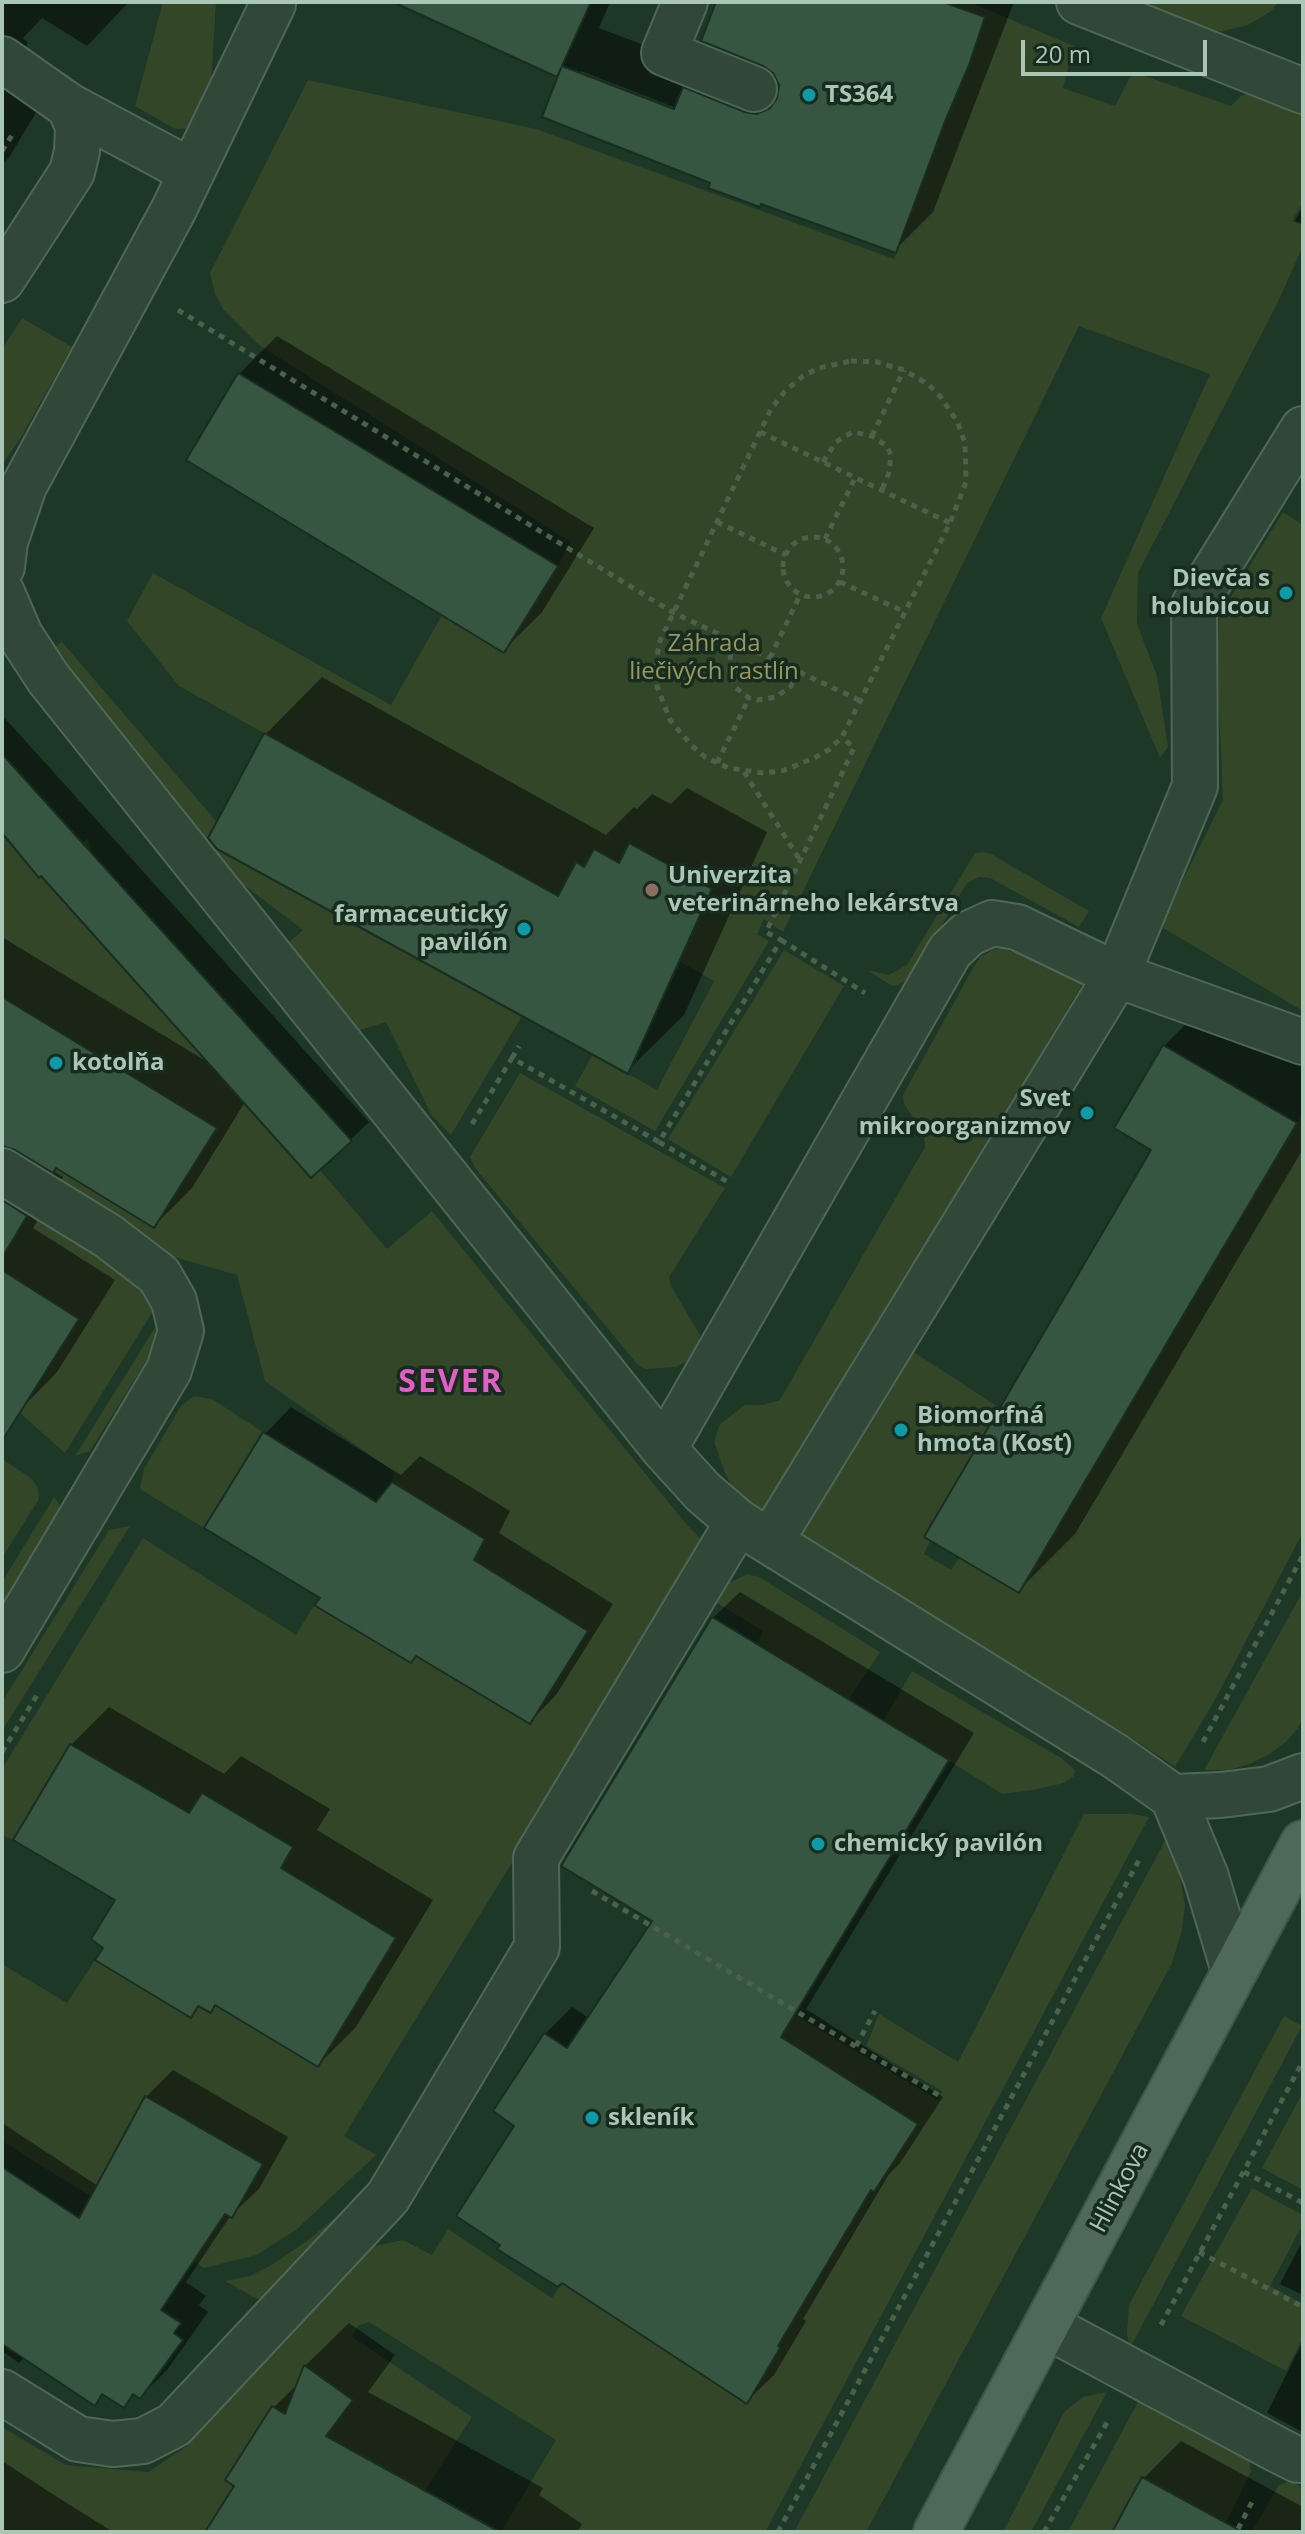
<!DOCTYPE html>
<meta charset="utf-8">
<style>
body{margin:0}
#map{position:relative;width:1305px;height:2534px;overflow:hidden;background:#1d3826;font-family:"Open Sans",sans-serif}
canvas{display:block}
.frame{position:absolute;inset:0;border:4px solid #aac6b5;pointer-events:none}
.scale{position:absolute;left:1021px;top:40px;width:186px;height:36px;box-sizing:border-box;border:4px solid #aac6b5;border-top:0;padding-left:10px;font-size:24px;line-height:28px;white-space:nowrap;color:#aac6b5;-webkit-text-stroke:6px #172c1e;paint-order:stroke}
</style>
<div id="map">
<canvas width="1305" height="2534"></canvas>
<div class="frame"></div>
<div class="scale">20 m</div>
</div>
<script>
const ctx = document.querySelector('canvas').getContext('2d');
ctx.lineJoin = 'round';
function paint(path, color) { ctx.fillStyle = color; ctx.fill(path, 'evenodd'); }
const toPath = rows => new Path2D(rows.map(r => 'M' + r).join(''));
function trace(path, color, width, dash) { ctx.strokeStyle = color; ctx.lineWidth = width; ctx.lineCap = dash ? 'butt' : 'round'; ctx.setLineDash(dash || []); ctx.stroke(path); }
function write(font, color, halo, rows, align = 'center') {
  ctx.font = font + ' "Open Sans",sans-serif'; ctx.lineWidth = 7; ctx.setLineDash([]); ctx.textBaseline = 'middle'; ctx.strokeStyle = halo; ctx.fillStyle = color; for (const [text, x, y, turn = 0] of rows) {
    ctx.save(); ctx.translate(x, y); ctx.rotate((+turn || 0) * Math.PI / 180); ctx.textAlign = isNaN(turn) ? turn : align; if (halo) ctx.strokeText(text, 0, 0); ctx.fillText(text, 0, 0); ctx.restore();
  }
}
paint(toPath([
 [163,2,216,2,210,100,191,128,175,129,135,106],
 [943,2,969,2,1074,46,1063,88,1115,106,1133,72,1231,106,1241,96,1254,91,1303,107,1303,202,1292,221,1303,225,1303,246,1278,302,1138,573,1137,624,1157,676,1168,747,1160,758,1101,618,1210,374,1079,326,783,932,764,919,757,934,769,941,655,1131,575,1086,593,1054,657,1090,714,981,670,956,700,899,706,902,712,889,629,843,609,881,609,858,594,849,584,867,558,896,179,686,127,621,153,573,391,705,442,615,558,566,571,542,259,345,224,310,215,294,210,273,308,80,536,129,894,259,984,17],
 [1129,2,1279,2,1270,12,1248,25,1223,31,1205,31],
 [22,318,72,347,20,439,2,465,2,349],
 [1283,512,1303,525,1303,1011,1160,926,1223,800,1217,660,1219,616],
 [62,642,217,822,206,843,522,1016,451,1135,432,1116,386,1022,357,1031,286,945,303,930,215,863,52,654,56,646],
 [2,833,39,878,88,838,92,853,52,888,311,1178,320,1170,387,1249,432,1211,687,1525,707,1545,344,2136,376,2155,296,2230,256,2255,204,2268,2,2141,2,1964,67,2003,95,1960,191,2018,198,2006,211,2013,215,2005,318,2067,396,1938,281,1868,293,1847,203,1793,189,1813,70,1744,13,1840,2,1835,2,1769,143,1538,296,1635,314,1605,410,1663,416,1656,529,1724,587,1631,474,1560,484,1538,392,1482,394,1472,265,1381,237,1275,174,1257,2,1153,2,1135,154,1228,217,1128,2,997],
 [145,2096,262,2164,116,2150],
 [983,852,991,854,1089,911,1079,927,990,878,979,877,967,883,915,970,906,980,898,985,892,986,867,970,889,975,907,965,975,853],
 [994,949,1005,949,1037,960,1083,983,764,1517,734,1491,725,1473,714,1442,720,1424,745,1405,763,1405,780,1400,925,1147,924,1134,904,1104,903,1095,972,970,981,956],
 [784,950,844,986,731,1177,668,1139],
 [520,1073,725,1188,669,1277,671,1286,700,1335,699,1347,686,1362,676,1367,646,1369,638,1365,475,1168,470,1157],
 [1303,1113,1303,1532,1215,1700,1175,1767,1126,1734,796,1538,909,1349,1000,1408,924,1537,930,1541,924,1554,951,1570,959,1558,1019,1593],
 [2,1194,127,1270,155,1308,65,1453,20,1413,79,1319,2,1270],
 [156,1326,154,1349,90,1451,75,1456],
 [194,1396,212,1399,263,1432,204,1528,140,1489,144,1469,181,1406],
 [2,1459,31,1478,38,1488,39,1499,2,1558],
 [54,1497,60,1505,55,1518,2,1604,2,1582],
 [130,1526,2,1731,2,1702,109,1530],
 [747,1574,759,1577,880,1652,849,1699,757,1644,763,1631,717,1603,729,1583],
 [1303,1591,1303,1717,1297,1729,1287,1741,1271,1753,1250,1764,1229,1770,1204,1770],
 [912,1671,1061,1758,1075,1770,1074,1776,1064,1783,1033,1790,1002,1794,884,1720],
 [1084,1814,1131,1814,1149,1817,765,2532,501,2532,556,2440,369,2322,358,2326,352,2337,472,2417,425,2490,323,2440,353,2400,304,2366,301,2372,320,2385,226,2480,234,2486,205,2532,2,2532,2,2427,66,2465,148,2472,187,2446,343,2259,375,2246,403,2240,432,2255,448,2229,552,2298,562,2283,747,2404,780,2348,606,2235,702,2085,874,2192,917,2124,747,2015,760,1994,938,2100,942,2091,866,2046,879,2014,958,2062],
 [1166,1839,1176,1855,1185,1905,1182,1930,1172,1963,866,2532,794,2532],
 [1284,2016,1302,2026,1130,2348,1127,2334,1129,2305],
 [1303,2092,1303,2190,1262,2168],
 [1252,2188,1303,2215,1303,2224,1270,2286,1303,2304,1303,2338,1286,2371,1181,2316],
 [369,2190,275,2295,257,2299,225,2281,250,2276,270,2266,307,2241],
 [1107,2392,1031,2532,1003,2532,1064,2412,1083,2397],
 [1139,2400,1249,2459,1251,2471,1226,2523,1143,2477,1112,2532,1068,2532],
 [1291,2481,1303,2488,1303,2532,1252,2532,1279,2485]
]), '#334628');
paint(toPath([
 [2,2,129,2,87,46,42,18,23,38,28,43,18,58,50,89,10,156,2,165],
 [402,2,610,2,599,28,704,68,725,48,717,2,1014,2,933,212,895,250,713,181,564,68,557,75],
 [581,71,684,111,683,114,581,75],
 [1303,206,1303,224,1295,221],
 [277,336,594,528,542,612,504,650,239,374],
 [322,677,606,835,634,807,637,809,652,794,671,804,687,788,767,832,684,1015,627,1071,210,838,266,734],
 [2,715,369,1122,350,1140,245,1102,192,1188,154,1226,57,1166,52,1170,63,1177,33,1228,115,1280,57,1372,20,1410,2,1400,2,937,209,1063,2,830],
 [1221,989,1303,1038,1303,1149,1075,1534,1019,1590,1154,1149,1164,1046],
 [291,1407,401,1475,420,1456,510,1511,499,1533,613,1604,556,1695,530,1722,323,1597,265,1434],
 [740,1592,974,1733,806,2009,943,2097,900,2163,889,2174,803,2319,806,2321,774,2375,747,2401,517,2125,545,2034,572,2007,589,2018,655,1920,713,1618],
 [109,1707,224,1774,241,1756,330,1809,317,1830,433,1900,356,2027,318,2065,217,2004,210,2011,201,2005,191,2015,106,1947,118,1899,71,1745],
 [173,2070,288,2137,259,2189,231,2215,186,2282,206,2296,199,2305,208,2312,167,2370,140,2397,135,2394,123,2406,104,2394,95,2403,25,2357,19,2363,2,2351,2,2123,98,2186,146,2097],
 [1303,2240,1303,2295,1280,2284],
 [349,2323,395,2355,368,2392,543,2488,539,2495,582,2524,577,2532,207,2532,237,2485,273,2408,300,2382,305,2366],
 [1303,2341,1303,2432,1267,2413],
 [1181,2441,1303,2507,1303,2532,1115,2532,1144,2478],
 [2,2461,51,2493,113,2532,2,2532]
]), '#0007');
const building = toPath([
 [393,2,591,2,562,66,674,109,683,87,745,112,757,114,770,108,777,98,779,85,773,73,763,66,701,41,716,2,943,2,985,17,969,65,944,124,896,253,761,204,760,207,708,188,710,183,542,117,561,68,557,77,393,2],
 [238,373,558,566,504,653,186,460,238,373],
 [264,733,558,896,576,862,584,867,594,849,619,863,629,843,712,889,628,1074,217,849,208,838,264,733],
 [2,754,352,1141,311,1178,41,876,39,878,2,833,2,754],
 [2,997,217,1128,154,1228,56,1168,53,1173,15,1150,2,1146,2,997],
 [1163,1045,1297,1123,1019,1593,924,1537,1151,1150,1114,1128,1163,1045],
 [2,1200,27,1216,2,1258,2,1200],
 [2,1270,79,1319,2,1441,2,1270],
 [263,1432,376,1502,392,1482,485,1539,474,1560,588,1631,530,1724,416,1656,411,1663,314,1605,320,1598,204,1528,263,1432],
 [712,1617,949,1760,781,2037,918,2124,874,2192,871,2190,778,2346,780,2348,747,2404,562,2283,558,2287,497,2249,500,2245,456,2216,514,2126,493,2111,544,2033,567,2048,652,1921,561,1866,712,1617],
 [70,1744,189,1813,202,1793,293,1847,281,1868,396,1938,318,2067,215,2005,211,2013,198,2006,191,2018,95,1960,103,1948,91,1939,115,1900,13,1840,70,1744],
 [145,2096,263,2164,232,2218,225,2214,161,2310,181,2323,174,2333,183,2340,140,2399,133,2394,124,2408,102,2394,95,2406,2,2344,2,2167,79,2218,145,2096],
 [304,2365,353,2400,326,2436,500,2532,205,2532,234,2486,225,2480,272,2406,285,2414,304,2365],
 [1142,2477,1243,2532,1112,2532,1142,2477]
]);
paint(building, '#365641');
trace(building, '#182e20', 2);
const minor = toPath([
 [685,2,664,53,754,89],
 [1079,2,1303,91],
 [2,59,69,106,78,126,77,151,72,172,2,280],
 [69,106,192,172],
 [2,567,5,542,24,486,173,211,273,4],
 [2,593,20,635,48,678,664,1449,703,1492,738,1522,1115,1756,1173,1797,1206,1877,1234,1971],
 [2,1171,108,1236,159,1275,174,1301,181,1331,169,1370,2,1650],
 [664,1449,950,951,968,934,992,923,1017,927,1117,975,1303,1042],
 [770,1542,1117,975,1195,786,1194,605,1303,429],
 [1173,1797,1221,1795,1269,1789,1303,1776],
 [1047,2326,1278,2450,1298,2460,1303,2460],
 [2,2392,78,2439,113,2444,143,2441,174,2425,388,2197,537,1947,536,1858,738,1522]
]);
const major = toPath([
 [936,2532,1303,1843]
]);
trace(minor, '#4e6757', 48);
trace(major, '#3d5545', 48);
trace(toPath([
 [2,151,14,132],
 [178,310,674,613,861,701],
 [851,361,877,362,904,370,929,385,940,396,957,421,965,443,966,482,950,523,842,737,830,749,814,758,782,771,763,773,729,768,705,757,692,746,670,720,657,686,656,667,659,643,771,409,785,391,803,376,819,368,851,361],
 [760,432,950,523],
 [872,436,904,370],
 [823,462,836,442,845,436,853,432,872,436,887,446,891,455,889,472,882,490],
 [717,522,786,555],
 '783 567a30 30 0 1 1 60 0a30 30 0 1 1-60 0Z',
 [825,539,855,478],
 [840,582,905,612],
 [736,643,731,652,729,671,735,687,749,698,758,700,776,697,791,686,798,672],
 [770,658,800,595],
 [717,763,749,698],
 [744,772,800,860],
 [781,940,865,993],
 [512,1058,519,1046],
 [472,1124,512,1058,659,1142,781,940,766,932,854,748,842,737],
 [659,1142,728,1182],
 [1203,1742,1303,1555],
 [2,1752,39,1692],
 [592,1891,940,2096],
 [856,2046,875,2011],
 [1244,2172,1303,2203],
 [1199,2252,1303,2307],
 [1161,2325,1303,2061],
 [1238,2529,1254,2498],
 [778,2532,1139,1860],
 [1044,2532,1108,2421]
]), '#4b6149', 5, [6, 6]);
trace(minor, '#314839', 44);
trace(major, '#4e6957', 44);
for (const [x, y, r, color] of [
 [809,95,8,"#0f9aa8"],
 [1286,593,8,"#0f9aa8"],
 [652,890,8,"#8d6e63"],
 [524,929,8,"#0f9aa8"],
 [56,1063,8,"#0f9aa8"],
 [1087,1113,8,"#0f9aa8"],
 [901,1430,8,"#0f9aa8"],
 [818,1844,8,"#0f9aa8"],
 [592,2118,8,"#0f9aa8"]
]) { const dot = new Path2D(); dot.arc(x, y, r, 0, 2 * Math.PI); ctx.fillStyle = color; ctx.fill(dot); trace(dot, '#172c1e', 3); }
write('bold 24px', '#aac6b5', '#172c1e', [
 ["TS364",825,95],
 ["Dievča s",1270,579,"right"],
 ["holubicou",1270,607,"right"],
 ["Univerzita",668,876],
 ["veterinárneho lekárstva",668,904],
 ["farmaceutický",508,915,"right"],
 ["pavilón",508,943,"right"],
 ["kotolňa",72,1063],
 ["Svet",1071,1099,"right"],
 ["mikroorganizmov",1071,1127,"right"],
 ["Biomorfná",917,1416],
 ["hmota (Kosť)",917,1444],
 ["chemický pavilón",834,1844],
 ["skleník",608,2118]
], 'left');
write('24px', '#989860', '#172c1e', [
 ["Záhrada",714,644],
 ["liečivých rastlín",714,672]
]);
write('24px', '#aac6b5', '#172c1e', [
 ["Hlinkova",1120,2188,-62]
]);
ctx.letterSpacing = '2px';
write('bold 32px', '#e15fc6', '#172c1e', [
 ["SEVER",451,1383]
]);
ctx.letterSpacing = '0px';
</script>
